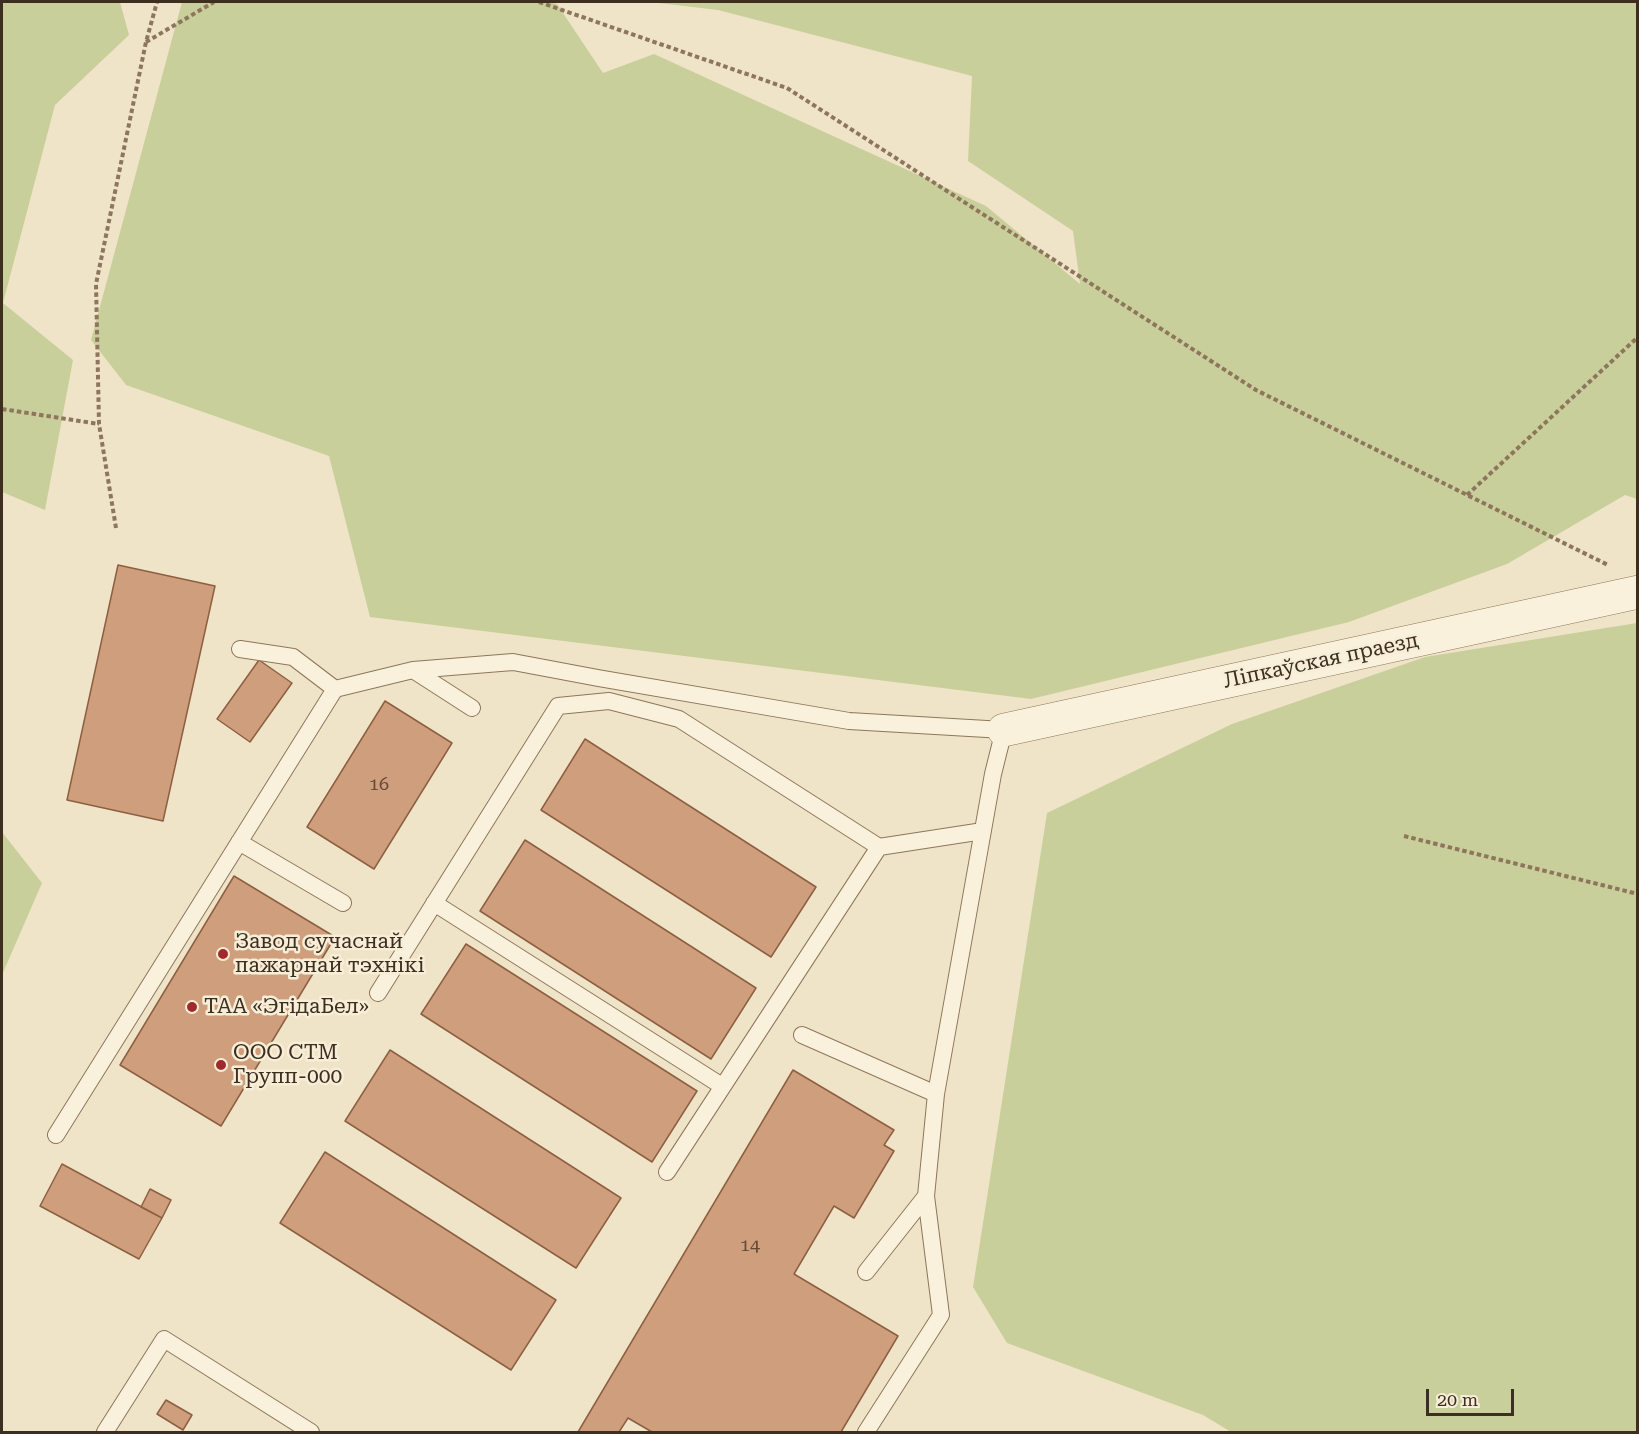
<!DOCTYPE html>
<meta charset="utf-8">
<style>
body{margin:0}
#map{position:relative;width:1639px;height:1434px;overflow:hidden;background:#f0e4c8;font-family:"Roboto Serif",serif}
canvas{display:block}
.frame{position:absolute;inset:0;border:3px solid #3d2e20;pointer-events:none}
.scale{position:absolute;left:1426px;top:1389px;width:88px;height:27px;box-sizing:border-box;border:3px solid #3d2e20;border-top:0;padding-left:8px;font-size:18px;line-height:21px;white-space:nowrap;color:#3d2e20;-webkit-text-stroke:4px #f7eed8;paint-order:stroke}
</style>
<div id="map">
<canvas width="1639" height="1434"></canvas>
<div class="frame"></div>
<div class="scale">20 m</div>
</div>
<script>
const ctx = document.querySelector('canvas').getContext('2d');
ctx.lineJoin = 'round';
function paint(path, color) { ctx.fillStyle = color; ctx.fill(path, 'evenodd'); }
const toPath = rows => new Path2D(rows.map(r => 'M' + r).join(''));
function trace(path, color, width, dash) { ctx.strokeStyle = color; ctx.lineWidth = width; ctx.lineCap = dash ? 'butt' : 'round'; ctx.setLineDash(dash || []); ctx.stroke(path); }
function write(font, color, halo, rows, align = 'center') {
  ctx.font = font + ' "Roboto Serif",serif'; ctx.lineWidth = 5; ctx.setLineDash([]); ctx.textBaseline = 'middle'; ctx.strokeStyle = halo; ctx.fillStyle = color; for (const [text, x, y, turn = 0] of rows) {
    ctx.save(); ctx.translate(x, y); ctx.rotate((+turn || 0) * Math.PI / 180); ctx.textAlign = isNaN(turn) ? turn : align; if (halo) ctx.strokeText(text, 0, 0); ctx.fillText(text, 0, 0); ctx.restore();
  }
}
paint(toPath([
 [2,2,120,2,129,35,55,105,3,303,73,360,45,510,2,492],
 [182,2,548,2,557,4,603,73,654,54,986,206,1080,284,1073,231,968,161,972,76,718,10,650,2,1637,2,1637,499,1625,495,1507,564,1349,622,1031,699,370,617,329,456,126,385,91,340],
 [1637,623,1637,1432,1231,1432,1203,1415,1007,1343,973,1287,1047,813,1232,724,1425,657],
 [2,832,42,883,2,975]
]), '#c9cf9b');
const building = toPath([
 [118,565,215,586,163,821,67,800,118,565],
 [259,660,292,683,250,742,217,719,259,660],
 [385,701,452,743,374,869,307,827,385,701],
 [585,739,816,887,771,957,541,810,585,739],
 [525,840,756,988,711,1059,480,911,525,840],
 [234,876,335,937,221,1126,120,1065,234,876],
 [466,944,697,1091,652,1162,421,1014,466,944],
 [390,1050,621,1198,576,1268,345,1121,390,1050],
 [793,1070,894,1130,884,1145,894,1151,854,1218,834,1206,794,1274,898,1336,841,1432,652,1432,628,1418,619,1432,578,1432,793,1070],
 [325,1152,556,1300,511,1370,280,1223,325,1152],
 [62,1164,162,1218,139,1259,40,1206,62,1164],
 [150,1189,171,1200,162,1218,141,1207,150,1189],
 [166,1400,192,1415,183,1430,157,1414,166,1400]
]);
paint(building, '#cf9f7d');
trace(building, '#8d5f41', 1.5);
const service = toPath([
 [240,649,293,657,335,689],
 [413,670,472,708],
 [239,842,343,903],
 [434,903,722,1086],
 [378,993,558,706,609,701,679,719,879,847],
 [802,1035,936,1094],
 [56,1135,335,689,413,670,513,662,598,678,849,721,1004,730,993,774,936,1094,926,1196,866,1272],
 [667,1172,879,847,983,831],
 [105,1432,164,1339,311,1432],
 [866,1432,941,1315,926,1196]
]);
const minor = toPath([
 [1004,730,1638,592]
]);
trace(service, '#8d765c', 18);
trace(minor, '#8d765c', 34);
trace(toPath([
 [539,2,787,88,1256,390,1608,565],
 [146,42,214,2],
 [2,409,99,424],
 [1467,495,1638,337],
 [116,528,99,424,96,284,146,42,157,2],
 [1404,836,1638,894]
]), '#8d765c', 4, [4.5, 3]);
trace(service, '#faf1dc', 16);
trace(minor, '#faf1dc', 33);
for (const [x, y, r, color] of [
 [223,954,6,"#9e2a2b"],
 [192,1007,6,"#9e2a2b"],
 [221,1065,6,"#9e2a2b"]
]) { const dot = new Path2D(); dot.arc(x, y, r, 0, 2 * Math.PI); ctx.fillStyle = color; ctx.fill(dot); trace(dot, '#f7eed8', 2); }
write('18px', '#624a37', null, [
 ["16",379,785],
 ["14",750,1246]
]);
write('21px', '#3d2e20', '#f7eed8', [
 ["Ліпкаўская праезд",1321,661,-12]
]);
write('21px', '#3d2e20', '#f7eed8', [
 ["Завод сучаснай",235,942],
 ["пажарнай тэхнікі",235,966],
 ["ТАА «ЭгідаБел»",204,1007],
 ["ООО СТМ",233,1053],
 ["Групп-000",233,1077]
], 'left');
</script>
